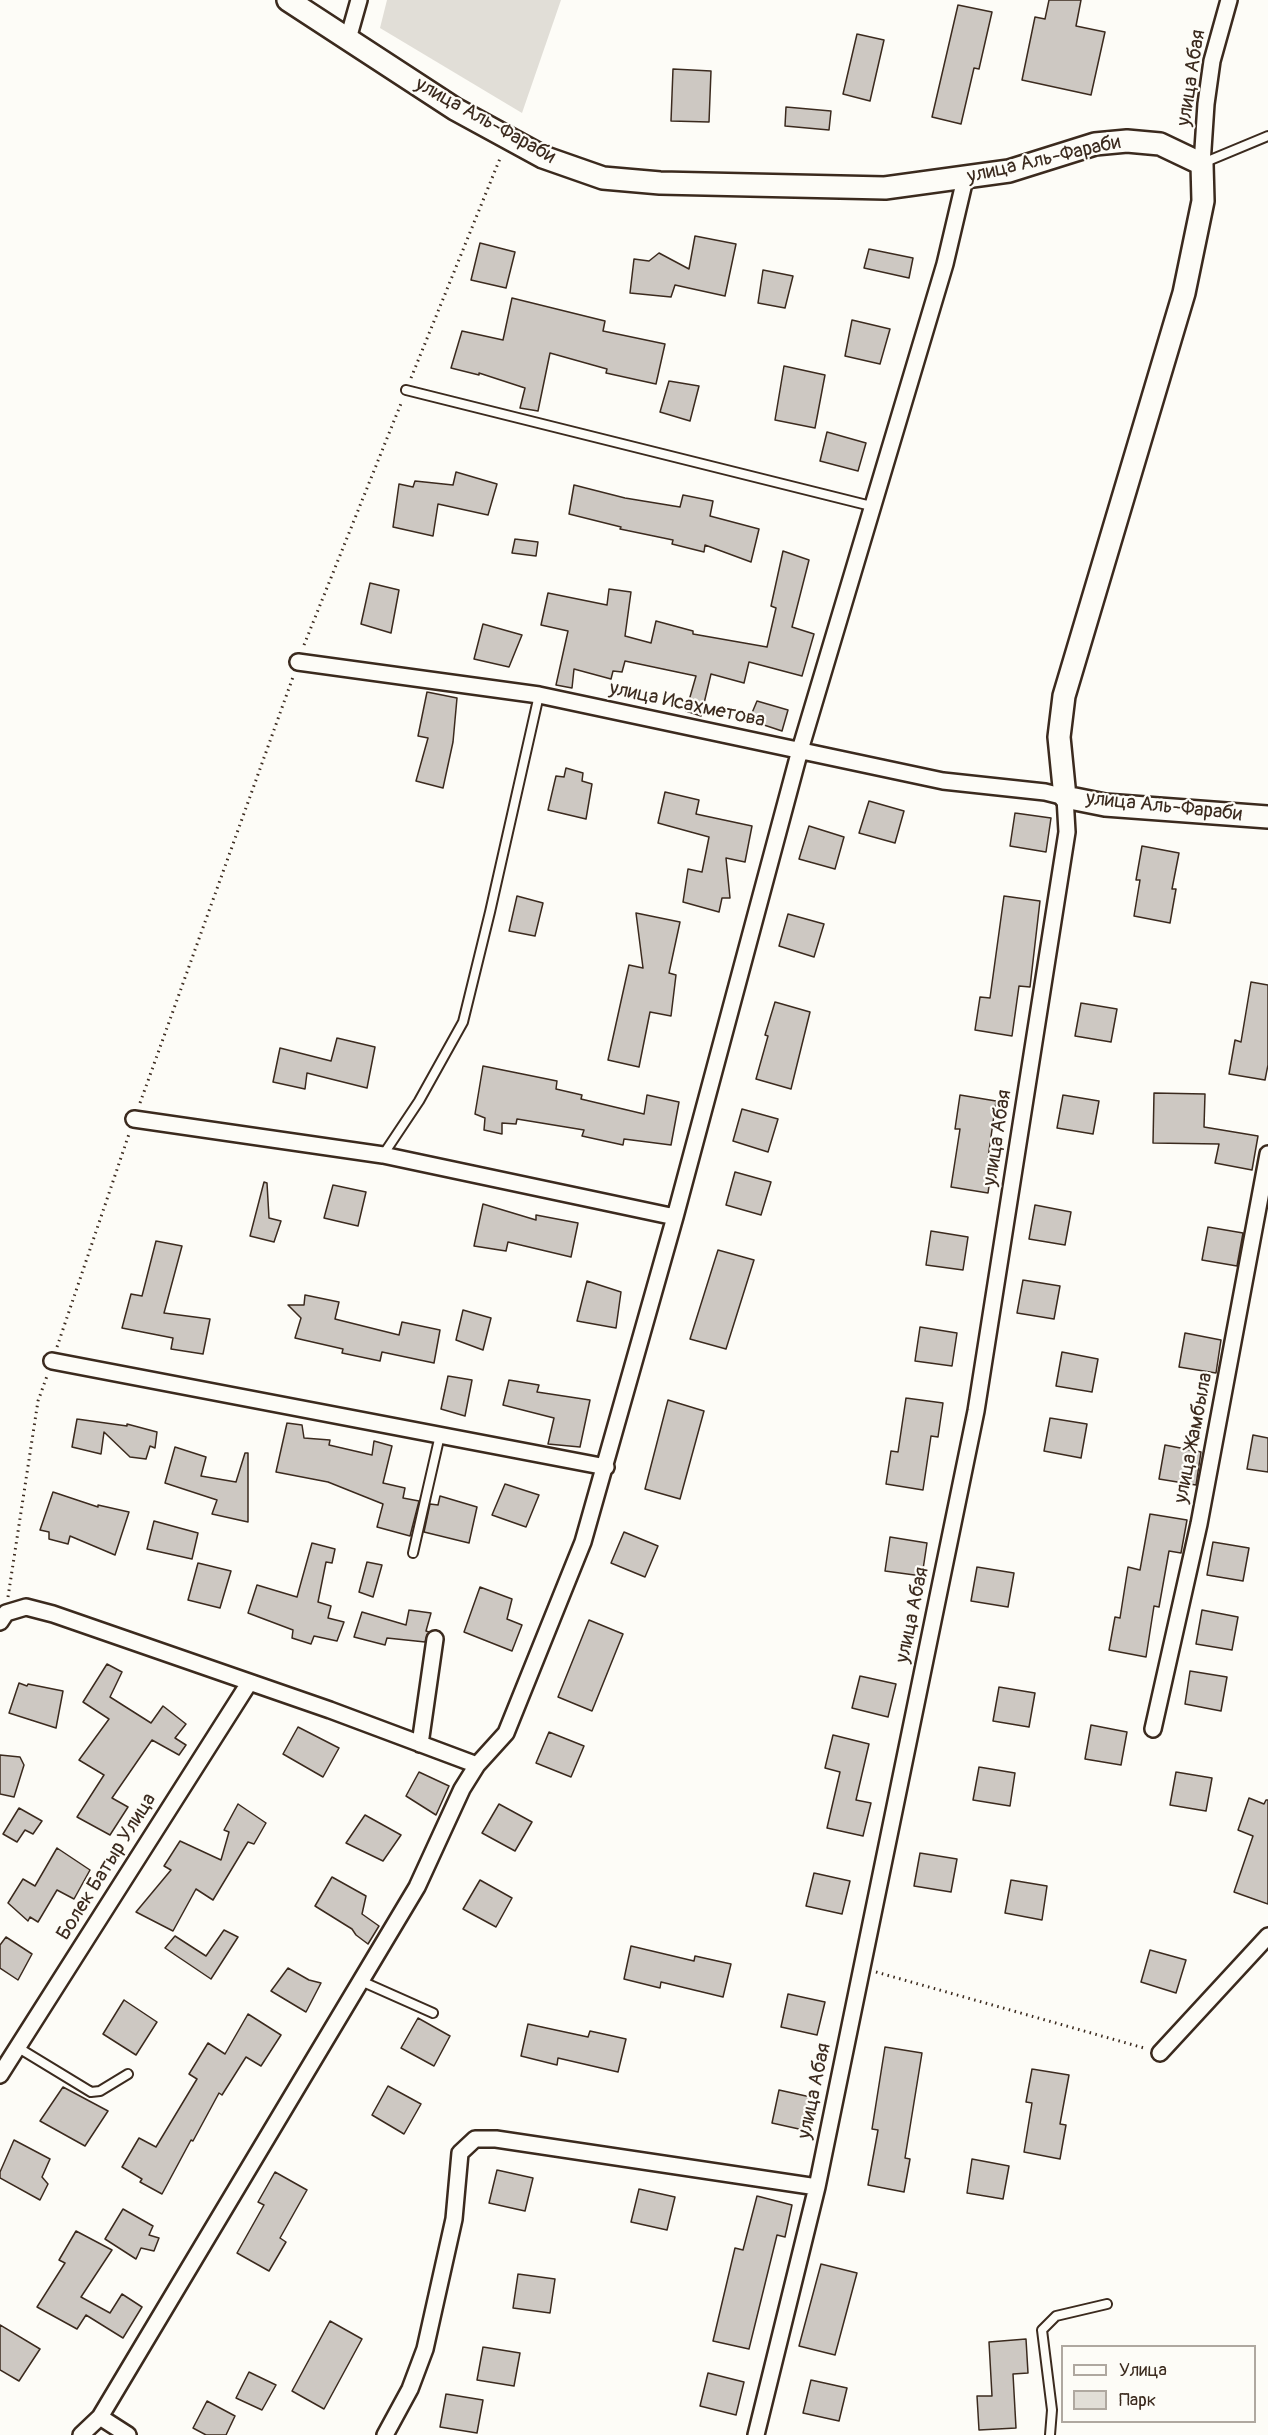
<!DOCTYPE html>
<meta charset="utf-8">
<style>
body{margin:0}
#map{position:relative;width:1268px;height:2435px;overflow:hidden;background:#fdfcf7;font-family:Pangolin,sans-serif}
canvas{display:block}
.legend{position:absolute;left:1061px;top:2345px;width:195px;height:78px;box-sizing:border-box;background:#fdfcf7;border:2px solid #afa8a0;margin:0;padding:8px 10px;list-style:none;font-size:18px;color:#3b2a1e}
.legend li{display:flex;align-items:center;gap:12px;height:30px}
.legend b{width:30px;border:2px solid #afa8a0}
</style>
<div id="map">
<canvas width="1268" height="2435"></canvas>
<ul class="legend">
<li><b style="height:8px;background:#fdfcf7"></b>Улица</li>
<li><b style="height:16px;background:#e1ded7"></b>Парк</li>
</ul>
</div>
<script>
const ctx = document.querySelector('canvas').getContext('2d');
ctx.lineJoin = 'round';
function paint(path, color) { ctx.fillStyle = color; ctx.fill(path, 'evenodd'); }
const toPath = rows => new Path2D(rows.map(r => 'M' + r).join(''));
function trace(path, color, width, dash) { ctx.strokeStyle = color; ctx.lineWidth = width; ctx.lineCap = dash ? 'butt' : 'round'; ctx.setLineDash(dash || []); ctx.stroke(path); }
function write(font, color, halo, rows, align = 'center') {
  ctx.font = font + ' Pangolin,sans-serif'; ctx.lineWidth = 4.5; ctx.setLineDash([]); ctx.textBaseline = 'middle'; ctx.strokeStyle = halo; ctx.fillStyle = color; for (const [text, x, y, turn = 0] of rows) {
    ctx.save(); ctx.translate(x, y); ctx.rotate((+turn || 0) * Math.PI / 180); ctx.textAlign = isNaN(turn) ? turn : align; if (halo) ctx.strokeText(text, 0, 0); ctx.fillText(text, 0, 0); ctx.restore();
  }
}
paint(toPath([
 [387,0,561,0,522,113,380,28]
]), '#e1ded7');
const building = toPath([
 [1049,0,1081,0,1076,26,1105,32,1091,95,1022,80,1035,17,1045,19,1049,0],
 [958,5,992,12,979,69,974,68,961,124,932,117,958,5],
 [857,34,884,40,870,101,843,94,857,34],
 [673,69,711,71,709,122,671,121,673,69],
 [786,107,831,111,829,130,785,126,786,107],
 [695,236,736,244,725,296,675,285,671,297,630,293,634,259,649,261,659,253,689,269,695,236],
 [480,243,515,252,506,288,471,280,480,243],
 [869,249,913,258,909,278,864,268,869,249],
 [763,270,793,276,785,308,758,303,763,270],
 [512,298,605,321,603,331,665,344,656,384,606,373,607,369,550,353,538,411,520,408,525,388,479,373,479,375,451,368,462,331,503,340,512,298],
 [852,320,890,329,880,364,845,356,852,320],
 [784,366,825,375,815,428,775,420,784,366],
 [669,381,699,386,690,421,660,412,669,381],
 [827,432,866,443,858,471,820,461,827,432],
 [456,472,497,484,488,515,438,504,433,536,393,527,399,484,413,487,415,481,453,485,456,472],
 [574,485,625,498,680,507,683,495,713,501,710,516,759,529,751,562,705,545,704,552,672,544,673,540,620,529,621,527,569,514,574,485],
 [515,539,538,542,536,556,512,553,515,539],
 [783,551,809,560,792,627,814,634,802,676,749,662,744,683,711,674,701,716,686,711,696,676,625,661,622,672,613,671,611,679,574,669,572,688,556,685,568,631,541,625,548,593,607,605,609,589,631,592,625,636,651,643,656,621,693,631,693,634,767,647,776,608,771,606,783,551],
 [370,583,399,590,391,633,361,624,370,583],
 [483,624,522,635,509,667,474,659,483,624],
 [427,692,457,698,453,742,443,788,416,781,428,738,418,736,427,692],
 [757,701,788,710,782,731,749,720,757,701],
 [566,768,583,773,582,781,592,784,586,819,548,810,556,776,564,777,566,768],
 [665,792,699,800,696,814,752,826,745,862,726,858,730,898,722,898,719,912,683,902,688,869,702,872,709,837,658,823,665,792],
 [869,801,904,811,895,843,859,833,869,801],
 [1015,813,1051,818,1046,852,1010,846,1015,813],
 [809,826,844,837,835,869,799,859,809,826],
 [1142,846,1179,853,1172,889,1176,889,1170,923,1134,916,1140,880,1136,880,1142,846],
 [517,896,543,903,535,936,509,931,517,896],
 [1004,896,1040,901,1030,987,1019,986,1012,1036,975,1030,980,997,990,998,1004,896],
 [636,913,680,922,669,973,676,975,671,1016,650,1012,639,1067,608,1060,629,965,643,968,636,913],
 [788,914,824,924,814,957,779,946,788,914],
 [1251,982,1268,985,1268,1065,1265,1080,1229,1074,1235,1040,1241,1042,1251,982],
 [775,1002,810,1012,791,1089,756,1079,768,1036,765,1035,775,1002],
 [1081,1003,1117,1009,1111,1042,1075,1036,1081,1003],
 [337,1038,375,1047,367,1088,307,1073,305,1089,273,1082,280,1048,331,1061,337,1038],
 [483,1066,557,1081,556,1089,582,1095,581,1099,644,1114,647,1095,679,1102,671,1145,624,1139,623,1145,582,1136,584,1130,517,1119,516,1124,502,1123,502,1134,484,1130,485,1118,475,1114,483,1066],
 [1154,1093,1205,1094,1204,1127,1258,1136,1252,1170,1215,1163,1219,1144,1153,1143,1154,1093],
 [960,1095,996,1101,988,1158,993,1159,988,1193,951,1187,960,1129,955,1129,960,1095],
 [1063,1095,1099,1101,1093,1134,1057,1128,1063,1095],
 [742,1109,778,1119,768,1152,733,1141,742,1109],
 [735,1172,771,1182,761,1215,726,1205,735,1172],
 [264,1182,267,1183,269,1218,281,1221,274,1242,250,1236,264,1182],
 [333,1185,366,1192,358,1226,324,1218,333,1185],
 [483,1204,536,1220,536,1215,578,1223,571,1257,508,1242,506,1251,474,1246,483,1204],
 [1035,1205,1071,1212,1065,1245,1029,1239,1035,1205],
 [1208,1227,1243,1233,1237,1266,1202,1260,1208,1227],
 [931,1231,968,1237,963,1270,926,1265,931,1231],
 [156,1241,182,1246,164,1313,210,1319,203,1354,171,1349,173,1338,122,1328,131,1294,142,1296,156,1241],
 [718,1250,754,1260,726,1349,690,1339,718,1250],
 [1023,1280,1060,1286,1054,1319,1017,1313,1023,1280],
 [587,1281,621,1292,616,1328,577,1321,587,1281],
 [305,1295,339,1302,335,1319,399,1335,402,1322,440,1330,434,1363,382,1352,380,1361,342,1353,343,1349,295,1338,301,1318,288,1305,304,1305,305,1295],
 [463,1310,491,1318,483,1350,456,1340,463,1310],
 [920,1327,957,1333,952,1366,915,1361,920,1327],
 [1185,1333,1221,1340,1216,1373,1179,1367,1185,1333],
 [1062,1352,1098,1359,1092,1392,1056,1386,1062,1352],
 [448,1376,472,1380,465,1416,441,1409,448,1376],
 [509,1380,539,1385,537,1392,590,1400,580,1447,548,1444,554,1418,503,1405,509,1380],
 [906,1398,943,1403,938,1437,931,1436,923,1490,886,1484,891,1451,898,1452,906,1398],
 [668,1400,704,1411,680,1499,645,1489,668,1400],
 [1050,1418,1087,1424,1081,1458,1044,1451,1050,1418],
 [77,1419,127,1426,127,1424,157,1432,155,1448,150,1446,146,1459,130,1457,104,1432,101,1454,72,1447,77,1419],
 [287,1423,302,1425,304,1438,330,1440,329,1445,372,1455,374,1441,392,1446,383,1483,405,1488,403,1498,419,1501,410,1536,377,1527,383,1504,328,1482,276,1472,287,1423],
 [1253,1435,1268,1438,1268,1472,1247,1469,1253,1435],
 [1165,1445,1201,1452,1196,1485,1159,1479,1165,1445],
 [175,1447,206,1457,201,1476,236,1482,245,1453,248,1453,248,1522,212,1514,217,1500,165,1483,175,1447],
 [505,1484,539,1495,526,1527,492,1515,505,1484],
 [53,1492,98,1507,98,1505,129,1512,115,1555,70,1536,68,1544,49,1539,49,1532,40,1530,53,1492],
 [440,1496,477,1507,469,1543,424,1532,430,1504,438,1505,440,1496],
 [1150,1514,1187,1520,1181,1553,1169,1551,1159,1607,1154,1606,1146,1657,1109,1650,1115,1617,1120,1618,1128,1567,1140,1570,1150,1514],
 [154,1521,198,1533,192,1559,147,1549,154,1521],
 [624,1532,658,1546,645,1577,611,1563,624,1532],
 [890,1537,927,1543,922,1576,885,1571,890,1537],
 [1213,1542,1249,1548,1243,1581,1207,1575,1213,1542],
 [312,1543,335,1549,332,1563,326,1562,318,1602,331,1606,328,1618,344,1622,337,1641,314,1636,311,1644,292,1638,293,1630,248,1613,257,1585,297,1597,312,1543],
 [367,1562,382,1565,373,1597,359,1592,367,1562],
 [198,1563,231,1571,220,1608,188,1600,198,1563],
 [977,1567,1014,1573,1008,1607,971,1601,977,1567],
 [480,1587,512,1599,507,1619,522,1625,512,1651,464,1632,480,1587],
 [409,1610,431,1613,426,1631,429,1632,425,1642,387,1638,385,1645,354,1637,362,1612,406,1625,409,1610],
 [1202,1610,1238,1617,1232,1650,1196,1644,1202,1610],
 [589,1620,623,1634,592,1711,558,1697,589,1620],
 [107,1664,122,1672,110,1697,151,1723,163,1706,186,1724,175,1738,186,1745,179,1755,152,1740,112,1798,128,1807,110,1835,77,1817,104,1775,79,1760,109,1719,83,1702,107,1664],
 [1190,1671,1227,1677,1221,1711,1185,1704,1190,1671],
 [860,1676,896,1684,888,1717,852,1708,860,1676],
 [19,1683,27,1686,28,1684,63,1691,56,1728,9,1713,19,1683],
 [999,1687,1035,1693,1029,1727,993,1721,999,1687],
 [1091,1725,1127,1732,1121,1765,1085,1759,1091,1725],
 [298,1727,339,1748,323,1777,283,1754,298,1727],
 [549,1732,584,1746,571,1777,536,1763,549,1732],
 [833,1735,869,1744,856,1800,871,1803,863,1836,827,1828,840,1772,825,1768,833,1735],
 [0,1755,20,1757,24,1765,14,1797,0,1794,0,1755],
 [979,1767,1015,1773,1010,1806,973,1800,979,1767],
 [419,1772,449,1786,436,1815,406,1796,419,1772],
 [1176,1772,1212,1778,1206,1811,1170,1805,1176,1772],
 [1249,1798,1264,1804,1266,1800,1268,1800,1268,1904,1234,1892,1253,1836,1238,1830,1249,1798],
 [238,1804,266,1823,254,1844,248,1842,213,1900,196,1889,173,1931,136,1912,171,1870,164,1866,180,1841,221,1860,229,1832,224,1830,238,1804],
 [499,1804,532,1822,515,1851,482,1833,499,1804],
 [19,1808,42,1821,33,1834,25,1830,17,1842,3,1834,19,1808],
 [365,1815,401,1835,383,1861,346,1843,365,1815],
 [57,1848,90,1870,74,1899,57,1890,38,1922,30,1917,28,1921,8,1903,23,1879,35,1886,57,1848],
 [920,1853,957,1859,951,1892,914,1886,920,1853],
 [814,1873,850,1881,842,1914,806,1906,814,1873],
 [332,1877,366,1896,362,1914,379,1926,368,1944,356,1935,352,1929,315,1906,332,1877],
 [480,1880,512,1898,496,1927,463,1909,480,1880],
 [1011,1880,1047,1886,1042,1920,1005,1913,1011,1880],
 [224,1930,238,1937,211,1979,165,1948,175,1936,206,1956,224,1930],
 [6,1937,32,1954,18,1980,0,1968,0,1945,6,1937],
 [631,1946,694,1961,695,1956,731,1964,723,1997,661,1982,660,1988,624,1979,631,1946],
 [1150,1950,1186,1960,1176,1993,1141,1982,1150,1950],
 [288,1968,309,1980,321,1983,306,2012,271,1991,288,1968],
 [788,1994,825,2002,817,2035,781,2027,788,1994],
 [124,2000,157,2022,136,2055,103,2034,124,2000],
 [248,2014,281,2035,261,2066,246,2057,222,2095,219,2093,193,2141,191,2140,162,2194,140,2182,142,2179,122,2167,139,2138,156,2147,197,2079,189,2074,208,2043,225,2054,248,2014],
 [418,2018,450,2036,434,2066,401,2048,418,2018],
 [528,2024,588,2037,590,2031,626,2039,618,2072,558,2058,557,2065,521,2056,528,2024],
 [885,2047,922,2053,905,2158,910,2159,904,2192,868,2185,878,2130,872,2129,885,2047],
 [1032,2069,1069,2075,1060,2124,1066,2125,1060,2159,1024,2152,1032,2103,1026,2102,1032,2069],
 [388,2086,421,2104,404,2134,372,2115,388,2086],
 [63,2087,108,2111,85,2146,40,2121,63,2087],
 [779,2090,815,2098,808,2131,772,2123,779,2090],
 [14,2140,50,2159,42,2177,48,2184,40,2200,0,2178,0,2172,14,2140],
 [972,2159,1009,2166,1003,2199,967,2193,972,2159],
 [497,2170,533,2178,525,2211,489,2203,497,2170],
 [275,2172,307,2190,280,2238,286,2242,269,2271,237,2253,264,2205,258,2202,275,2172],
 [639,2189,675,2197,667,2230,631,2222,639,2189],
 [757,2196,792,2205,785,2237,777,2235,749,2349,713,2341,735,2248,743,2250,757,2196],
 [123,2209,153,2226,149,2235,159,2238,154,2251,141,2248,136,2259,105,2239,123,2209],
 [76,2231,112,2250,81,2297,110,2313,122,2294,142,2307,123,2338,86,2315,77,2329,37,2307,65,2263,59,2260,76,2231],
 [821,2264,857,2273,835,2355,799,2346,821,2264],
 [518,2274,555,2279,550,2313,513,2308,518,2274],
 [330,2321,362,2339,324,2409,292,2391,330,2321],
 [0,2325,40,2349,19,2381,0,2370,0,2325],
 [1026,2339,1028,2373,1013,2374,1016,2428,979,2430,977,2396,992,2396,989,2342,1026,2339],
 [483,2347,520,2353,514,2386,477,2380,483,2347],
 [249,2372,276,2385,262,2410,236,2398,249,2372],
 [708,2373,744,2382,736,2415,700,2406,708,2373],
 [811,2380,847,2388,839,2421,803,2413,811,2380],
 [446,2394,483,2400,477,2433,440,2427,446,2394],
 [207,2401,235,2416,226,2435,206,2435,193,2428,207,2401]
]);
paint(building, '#cdc8c2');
trace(building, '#3b2a1e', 1.5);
const lane = toPath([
 [1203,163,1268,136],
 [406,390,871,506],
 [383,1155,419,1101,463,1022,490,912,539,695],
 [413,1553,440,1435],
 [361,1981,433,2013],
 [17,2047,91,2092,100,2091,128,2074],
 [1050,2435,1052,2410,1042,2330,1056,2316,1107,2304]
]);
const street = toPath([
 [348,39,359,0],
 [1202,164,1206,104,1212,61,1229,0],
 [298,662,539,695,943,781,1045,792,1065,797,1067,832,976,1411,817,2187,756,2435],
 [134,1119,383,1155,675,1217],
 [52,1361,606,1467],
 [0,1622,6,1613,26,1607,53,1614,330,1710,477,1765],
 [1153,1729,1199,1524,1268,1154],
 [420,1744,435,1639],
 [1160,2053,1268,1936],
 [0,2075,249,1683],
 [100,2417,128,2435],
 [81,2435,100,2417,417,1887,462,1789,477,1765,506,1733,583,1542,675,1217,800,750,945,264,965,179],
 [385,2435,410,2389,425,2349,454,2219,460,2153,475,2139,496,2139,817,2187]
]);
const secondary = toPath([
 [288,0,455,109,543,157,603,178,660,183,885,188,1009,171,1095,144,1127,141,1160,144,1202,164,1203,201,1184,293,1064,696,1059,737,1065,797,1105,805,1268,817]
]);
trace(lane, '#3b2a1e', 12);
trace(street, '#3b2a1e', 20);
trace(secondary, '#3b2a1e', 26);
trace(toPath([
 [411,378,501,156],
 [304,645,402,401],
 [140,1103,293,677],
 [57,1347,129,1134],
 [8,1597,38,1401,47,1376],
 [876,1972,1144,2048]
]), '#3b2a1e', 3, [1.5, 4.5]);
trace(lane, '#fdfcf7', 8);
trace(street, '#fdfcf7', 15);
trace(secondary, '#fdfcf7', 21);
write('20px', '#3b2a1e', '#fdfcf7', [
 ["улица Абая",1192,78,-81],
 ["улица Аль-Фараби",485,121,29],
 ["улица Аль-Фараби",1044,160,-13],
 ["улица Исахметова",687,705,12],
 ["улица Аль-Фараби",1164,807,6],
 ["улица Абая",998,1138,-81],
 ["улица Жамбыла",1194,1438,-79],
 ["улица Абая",913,1615,-78],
 ["Болек Батыр Улица",107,1867,-58],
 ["улица Абая",815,2091,-78]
]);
</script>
